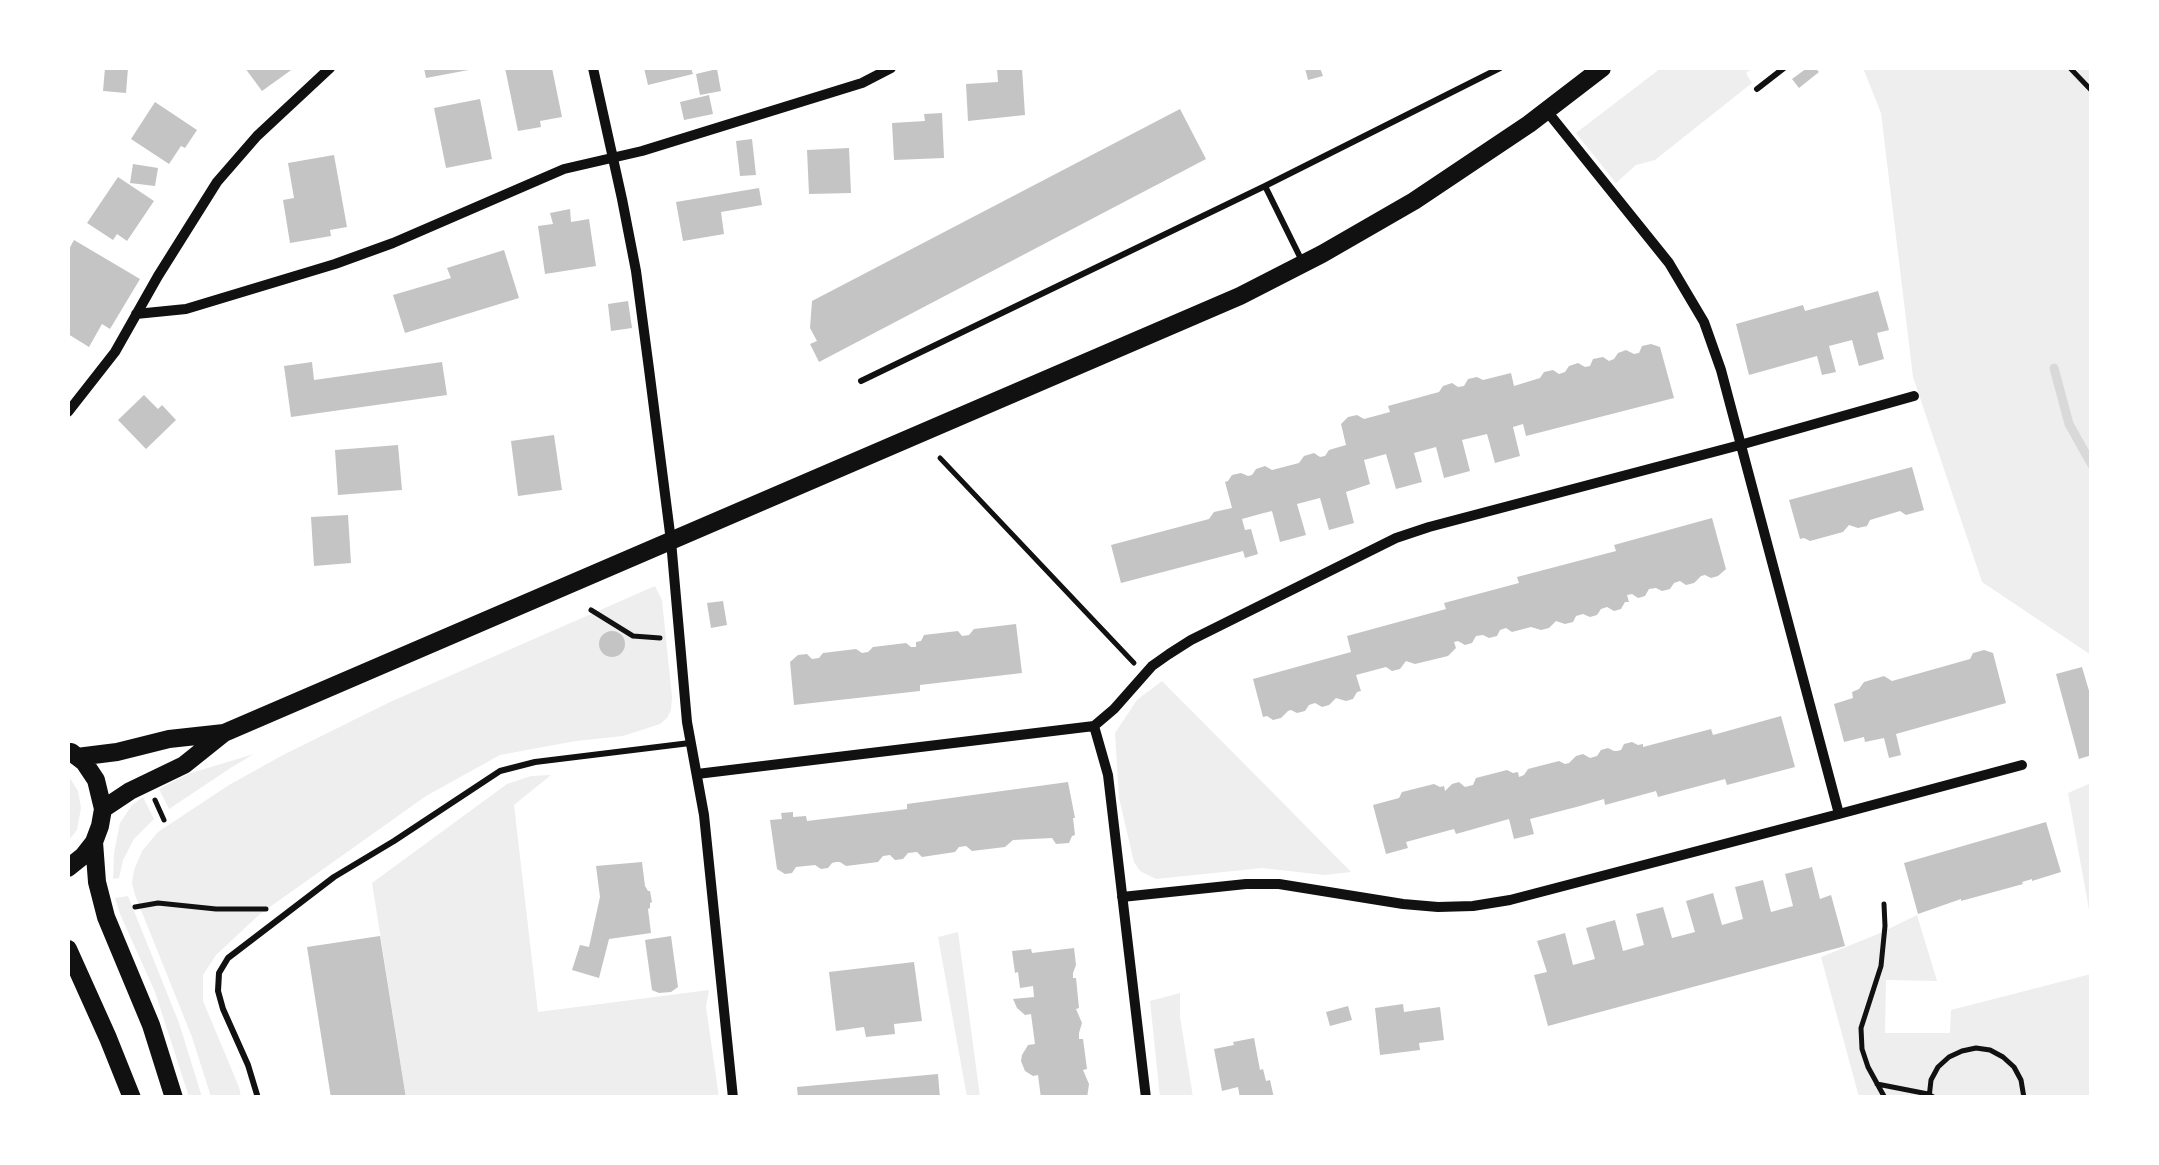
<!DOCTYPE html>
<style>
body{margin:0}
#map{position:relative;width:2159px;height:1165px;overflow:hidden;background:#fff;font-family:Literata,serif}
canvas{display:block}
.frame{position:absolute;inset:0;border:70px solid #fff;pointer-events:none}
</style>
<div id="map">
<canvas width="2159" height="1165"></canvas>
<div class="frame"></div>
</div>
<script>
const ctx = document.querySelector('canvas').getContext('2d');
ctx.lineJoin = 'round';
function paint(path, color) { ctx.fillStyle = color; ctx.fill(path, 'evenodd'); }
const toPath = rows => new Path2D(rows.map(r => 'M' + r).join(''));
function trace(path, color, width, dash) { ctx.strokeStyle = color; ctx.lineWidth = width; ctx.lineCap = dash ? 'butt' : 'round'; ctx.setLineDash(dash || []); ctx.stroke(path); }
paint(toPath([
 [1661,68,1753,68,1746,73,1752,83,1655,160,1636,165,1616,183,1576,133],
 [1863,68,2091,68,2091,655,1982,582,1913,377,1881,113],
 [655,586,662,600,672,697,671,710,667,718,660,724,623,736,576,741,500,755,426,796,260,914,216,955,203,975,203,1001,239,1087,241,1097,211,1097,192,1037,135,895,132,883,134,870,142,851,158,832,229,785,283,755,390,702],
 [1162,681,1290,810,1351,872,1325,875,1262,868,1156,879,1140,871,1134,862,1119,798,1115,733,1137,700],
 [254,754,232,767,169,809,159,789,188,774],
 [68,775,78,791,81,808,77,830,68,841],
 [551,775,514,805,538,1012,709,990,706,1007,719,1097,406,1097,372,883,507,784,531,776],
 [2091,783,2091,921,2068,793],
 [143,797,154,819,134,839,123,860,119,878,113,879,114,853,120,823,132,805],
 [128,896,179,1023,202,1097,189,1097,155,992,120,914,115,898],
 [1917,915,1937,981,1886,980,1885,1033,1950,1033,1951,1010,2091,974,2091,1097,1859,1097,1821,957,1878,934],
 [958,932,980,1097,967,1097,938,937],
 [1180,993,1180,1017,1193,1097,1160,1097,1150,1001]
]), '#eee');
trace(toPath([
 [2054,368,2069,424,2092,465]
]), '#d9d9d9', 9);
paint(toPath([
 [105,68,128,68,126,93,103,91],
 [245,68,294,68,262,91],
 [424,68,474,68,474,69,426,78],
 [505,68,552,68,562,117,540,121,541,127,518,131],
 [644,68,691,68,693,74,648,85],
 [997,68,1022,68,1025,115,968,121,966,84,998,82],
 [1305,68,1320,68,1323,76,1308,80],
 [1807,68,1815,68,1819,72,1799,88,1792,79],
 [717,69,721,91,700,95,696,74],
 [709,95,713,114,684,120,680,102],
 [480,99,492,159,446,168,434,108],
 [155,102,197,130,185,148,181,146,169,164,131,139],
 [1180,109,1206,159,819,362,810,344,817,341,810,328,812,301],
 [942,113,944,158,894,160,892,123,925,121,924,114],
 [752,139,756,175,740,176,736,141],
 [849,148,851,193,809,194,807,150],
 [334,155,347,227,330,230,331,236,290,243,283,200,294,198,288,163],
 [133,164,158,168,155,186,130,183],
 [118,177,154,201,127,241,117,234,113,240,87,223],
 [759,188,762,205,721,212,724,234,683,241,676,202],
 [570,209,571,222,589,219,596,266,545,274,538,226,553,224,550,213],
 [74,240,140,279,110,329,102,324,89,347,68,334,68,251],
 [504,250,519,298,405,333,393,295,451,278,447,268],
 [1878,291,1889,330,1877,333,1884,359,1859,366,1852,340,1829,346,1836,372,1822,375,1817,356,1749,375,1736,324,1803,305,1805,311],
 [628,301,632,328,611,331,608,304],
 [1651,344,1660,347,1674,398,1526,436,1523,424,1513,427,1520,456,1495,463,1487,434,1462,440,1470,471,1444,478,1436,447,1414,453,1422,482,1396,489,1386,454,1364,460,1370,484,1346,492,1354,523,1329,530,1320,498,1297,504,1306,535,1280,542,1272,511,1260,514,1242,519,1245,530,1251,529,1258,554,1245,558,1243,551,1121,583,1111,545,1209,519,1214,512,1232,508,1225,482,1228,481,1232,475,1241,473,1248,476,1252,475,1256,469,1265,466,1272,470,1299,463,1304,456,1314,453,1320,457,1325,456,1329,450,1346,445,1341,424,1348,417,1357,415,1364,419,1390,412,1388,406,1439,392,1443,386,1452,383,1458,387,1464,386,1468,379,1477,377,1483,380,1511,373,1514,386,1540,378,1544,372,1553,370,1559,374,1565,372,1569,366,1578,363,1585,367,1590,366,1593,359,1603,357,1609,361,1614,359,1618,353,1626,350,1634,354,1639,353,1642,346],
 [312,362,314,380,442,362,447,395,291,417,284,366],
 [144,395,158,409,162,405,176,420,146,449,118,420],
 [554,435,562,490,518,496,511,441],
 [398,445,402,490,338,495,335,450],
 [1912,467,1924,510,1906,515,1900,511,1870,520,1867,526,1858,528,1849,525,1843,532,1810,541,1804,538,1800,539,1789,500],
 [348,515,351,563,314,566,311,517],
 [1712,518,1726,569,1718,576,1711,578,1705,575,1701,576,1694,583,1686,585,1680,581,1674,583,1670,589,1662,591,1656,588,1649,589,1645,596,1638,598,1632,594,1627,595,1629,602,1625,602,1621,609,1614,611,1607,607,1601,609,1597,615,1590,617,1583,614,1576,616,1573,622,1565,624,1556,621,1549,628,1541,630,1531,627,1512,632,1506,628,1500,630,1497,636,1489,638,1483,635,1476,636,1472,643,1465,645,1458,641,1454,642,1456,648,1448,656,1415,664,1406,661,1400,669,1392,671,1386,667,1356,675,1361,691,1357,692,1353,699,1346,701,1336,698,1329,705,1322,707,1315,703,1309,705,1305,711,1297,713,1291,710,1288,711,1281,718,1273,720,1267,716,1263,717,1253,679,1351,652,1347,636,1446,609,1444,603,1519,583,1517,577,1616,551,1614,545],
 [723,601,727,625,711,628,707,603],
 [1016,624,1022,673,920,685,920,691,794,705,790,662,798,655,807,654,812,659,819,658,823,653,856,649,862,653,868,652,873,647,906,643,911,647,916,647,916,642,921,641,924,635,958,631,962,636,969,635,974,629],
 '599 644a13 13 0 1 1 26 0a13 13 0 1 1-26 0Z',
 [1984,650,1993,653,2006,703,1896,734,1901,755,1889,758,1884,738,1865,742,1864,737,1844,742,1834,704,1853,698,1852,692,1859,689,1864,682,1884,676,1892,681,1970,659,1973,653],
 [2082,667,2092,701,2092,755,2079,759,2056,674],
 [1781,716,1795,767,1727,785,1725,779,1658,797,1656,791,1605,805,1604,799,1580,806,1530,819,1534,834,1514,839,1509,819,1456,834,1454,829,1406,842,1408,848,1386,854,1373,805,1399,798,1402,792,1434,784,1440,787,1444,786,1445,791,1452,784,1459,782,1465,787,1473,785,1476,778,1507,770,1513,773,1518,772,1519,777,1524,775,1528,769,1559,761,1565,764,1569,763,1576,756,1583,754,1590,758,1597,756,1601,750,1608,748,1614,751,1617,751,1621,750,1624,744,1632,742,1638,745,1643,744,1643,747,1711,729,1713,735],
 [1068,782,1075,818,1073,818,1075,835,1072,836,1069,843,1056,844,1052,838,1013,840,1005,847,972,851,966,846,959,847,955,852,922,857,917,852,908,853,903,859,895,860,890,855,883,856,878,862,846,866,840,862,836,862,832,863,828,868,821,869,815,865,796,867,792,873,785,874,777,869,770,820,782,819,781,813,793,812,793,817,806,816,807,821,907,809,907,804],
 [2046,822,2061,872,2032,881,2032,879,2022,882,2023,884,1961,901,1961,899,1918,914,1904,863],
 [642,862,645,886,648,891,650,891,652,902,650,903,650,908,648,909,651,933,609,939,599,978,572,970,580,945,589,947,600,897,596,866],
 [1812,867,1820,899,1831,895,1845,946,1548,1026,1534,975,1547,972,1537,941,1565,933,1573,965,1595,959,1586,928,1615,920,1623,951,1644,945,1636,914,1663,907,1672,938,1695,932,1686,901,1713,893,1722,925,1743,919,1735,887,1763,880,1771,912,1793,906,1785,874],
 [380,936,406,1098,331,1098,307,947],
 [671,936,678,987,671,992,659,993,652,990,645,940],
 [1074,948,1076,965,1073,973,1073,978,1076,978,1079,1008,1076,1009,1082,1023,1079,1033,1079,1039,1083,1039,1087,1069,1083,1070,1089,1084,1087,1098,1041,1098,1038,1075,1033,1076,1025,1071,1021,1061,1022,1055,1028,1045,1035,1044,1031,1014,1025,1015,1017,1008,1013,999,1034,997,1033,986,1020,988,1018,972,1015,973,1012,951,1031,949,1032,953],
 [914,962,922,1021,894,1024,895,1034,866,1037,864,1027,836,1031,829,972],
 [1403,1004,1404,1012,1440,1007,1444,1040,1419,1043,1420,1050,1380,1055,1375,1008],
 [1348,1006,1352,1020,1330,1026,1326,1012],
 [1254,1038,1260,1070,1263,1069,1266,1081,1270,1080,1274,1098,1252,1098,1251,1095,1240,1098,1238,1087,1222,1091,1214,1049,1234,1045,1233,1042],
 [938,1074,940,1098,798,1098,797,1087]
]), '#c4c4c4');
trace(toPath([
 [2070,68,2092,91],
 [940,458,1134,663],
 [591,610,633,636,660,638],
 [155,800,164,820],
 [1884,904,1885,926,1881,966,1861,1028,1862,1049,1868,1067,1885,1098],
 [135,907,158,903,216,909,266,909],
 [1877,1084,1928,1094,1935,1098],
 [1929,1098,1931,1080,1938,1067,1949,1057,1962,1051,1976,1048,1990,1050,2003,1057,2014,1067,2021,1080,2024,1098]
]), '#111', 5);
trace(toPath([
 [1757,89,1784,68],
 [1303,263,1265,186,1500,68],
 [861,381,1265,186],
 [258,1098,248,1065,223,1009,218,991,219,973,228,958,334,877,394,841,500,771,535,762,690,743]
]), '#111', 6);
trace(toPath([
 [593,68,622,199,636,271,649,369,671,541,687,722,704,815,733,1098],
 [136,314,186,309,335,264,393,243,564,169,642,151,862,83,891,68],
 [68,412,115,352,158,276,217,182,257,136,330,68],
 [1094,726,1108,775,1146,1098],
 [697,774,1094,726,1114,709,1152,666,1169,654,1191,640,1396,538,1429,527,1740,445,1914,396],
 [1839,814,2022,765],
 [1122,897,1246,884,1279,884,1403,904,1438,907,1473,906,1510,900,1839,814,1721,370,1704,322,1669,263,1546,110]
]), '#111', 10);
trace(toPath([
 [77,757,117,752,169,739,224,733],
 [103,809,130,791,184,765,224,733,1240,296,1322,254,1414,201,1529,124,1602,68],
 [94,842,97,882,106,917,151,1025,174,1098],
 [68,868,83,856,94,842,100,826,103,809,96,780,84,762,71,752],
 [68,949,108,1038,132,1098]
]), '#111', 18);
</script>
